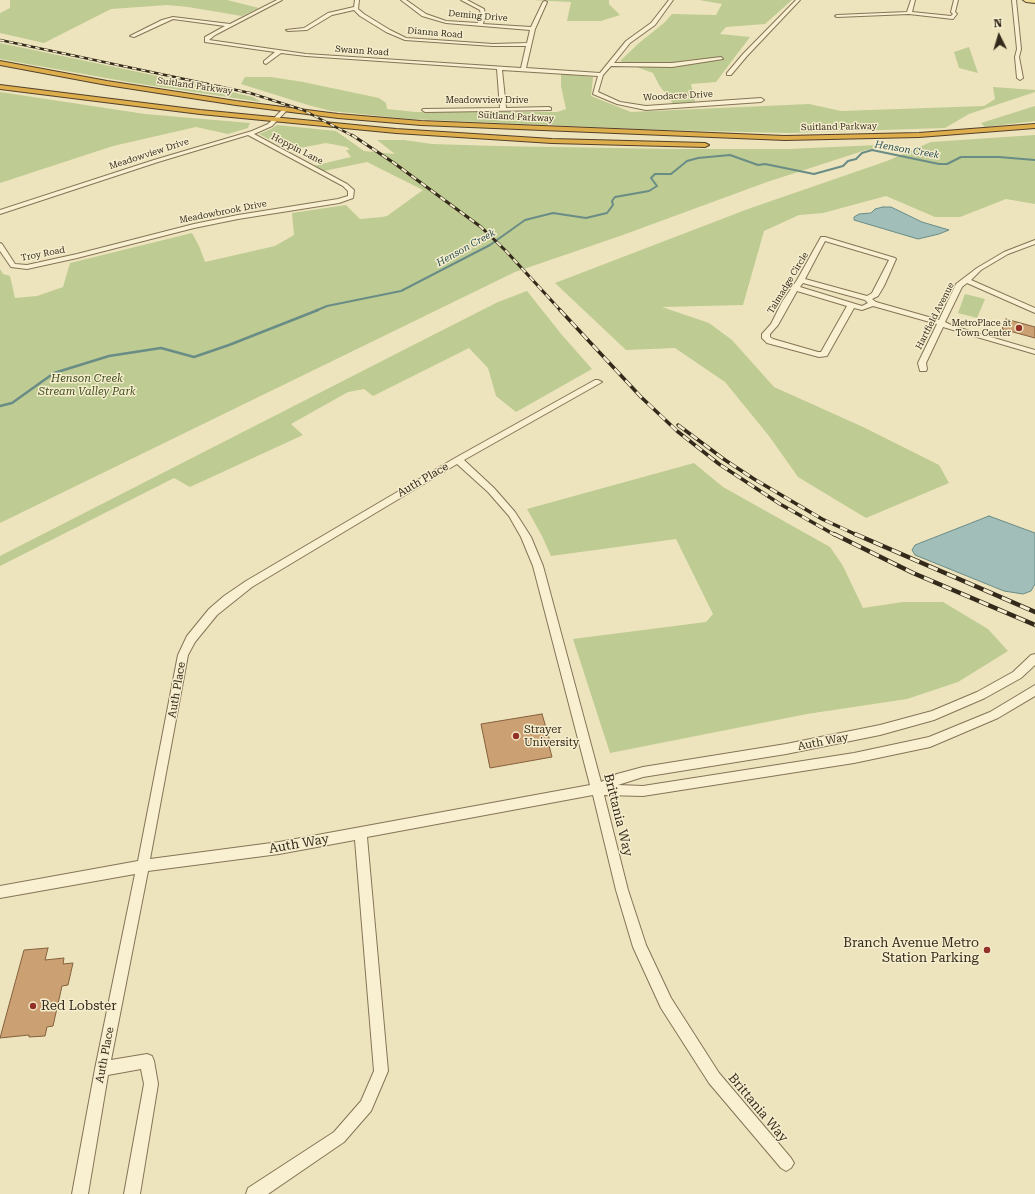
<!DOCTYPE html>
<style>
body{margin:0}
#map{position:relative;width:1035px;height:1194px;overflow:hidden;background:#ede4bd;font-family:"Roboto Serif",serif}
canvas{display:block}
.north{position:absolute;left:979px;top:16px;width:40px;height:40px;-webkit-text-stroke:3px #f5edcd;paint-order:stroke;rotate:355deg;font-size:11px;font-weight:700;line-height:16px;text-align:center;color:#342a1b}
.north::after{content:'';display:block;margin:auto;width:14px;height:18px;background:#342a1b;clip-path:polygon(50% 0,100% 100%,50% 72%,0 100%)}
</style>
<div id="map">
<canvas width="1035" height="1194"></canvas>
<div class="north">N</div>
</div>
<script>
const ctx = document.querySelector('canvas').getContext('2d');
ctx.lineJoin = 'round';
function paint(path, color) { ctx.fillStyle = color; ctx.fill(path, 'evenodd'); }
const toPath = rows => new Path2D(rows.map(r => 'M' + r).join(''));
function trace(path, color, width, dash) { ctx.strokeStyle = color; ctx.lineWidth = width; ctx.lineCap = dash ? 'butt' : 'round'; ctx.setLineDash(dash || []); ctx.stroke(path); }
function write(font, color, halo, rows, align = 'center') {
  ctx.font = font + ' "Roboto Serif",serif'; ctx.lineWidth = 3; ctx.setLineDash([]); ctx.textBaseline = 'middle'; ctx.strokeStyle = halo; ctx.fillStyle = color; for (const [text, x, y, turn = 0] of rows) {
    ctx.save(); ctx.translate(x, y); ctx.rotate((+turn || 0) * Math.PI / 180); ctx.textAlign = isNaN(turn) ? turn : align; if (halo) ctx.strokeText(text, 0, 0); ctx.fillText(text, 0, 0); ctx.restore();
  }
}
paint(toPath([
 [10,0,227,0,259,8,242,16,188,7,167,5,111,9,44,43,0,33,0,13,10,8],
 [532,0,609,0,609,4,620,15,601,21,567,21,571,2],
 [699,0,792,0,765,24,726,27,720,34,750,37,716,82,691,84,695,102,673,104,659,85,653,73,620,61,639,43,664,23,672,14,716,15,722,4],
 [0,43,205,86,253,97,261,102,134,83,0,59],
 [969,47,978,73,959,68,954,52],
 [561,74,593,77,591,96,631,112,809,104,841,111,984,106,995,99,993,87,1035,90,1035,92,969,114,945,128,788,133,664,130,409,119,331,111,308,105,241,84,245,77,271,77,303,82,379,98,386,103,387,109,415,112,557,112,566,109,561,86],
 [0,92,145,114,250,123,248,128,228,134,196,127,113,146,0,183],
 [1035,106,1035,121,985,127,981,123],
 [277,125,336,131,364,151,395,154,377,140,404,140,432,144,496,146,674,149,788,149,878,145,881,148,866,150,767,182,620,236,515,272,0,523,0,269,3,274,10,276,15,298,37,296,63,287,70,263,192,233,199,246,205,262,275,246,294,235,292,213,346,205,360,219,382,217,387,216,423,190,367,162,324,171,313,166,351,157,346,150,350,150,347,147,326,143,289,150,259,134,271,129],
 [1035,135,1035,204,1006,199,960,217,935,217,886,196,823,213,799,215,764,231,743,305,662,307,709,323,732,340,774,387,863,427,939,465,949,483,866,518,798,477,769,436,725,382,675,348,626,350,555,283,748,209,887,161,931,142],
 [527,291,562,335,592,369,516,412,496,396,488,368,469,348,373,396,364,389,348,392,291,424,303,435,190,487,174,478,0,566,0,556,429,337,498,302],
 [965,294,985,299,977,318,958,313],
 [694,463,723,487,830,547,843,566,863,608,903,602,943,602,988,629,1008,651,958,682,907,699,807,714,610,753,573,639,706,622,713,614,676,539,551,556,542,536,527,509]
]), '#becb92');
const water = toPath([
 [883,207,891,207,922,222,949,230,939,234,918,239,854,220,854,217,859,214,871,213,875,209,883,207],
 [989,516,1035,533,1035,584,1031,591,1023,594,1004,591,915,555,912,550,915,545,989,516]
]);
paint(water, '#a1beb9');
trace(water, '#698c86', 1);
trace(toPath([
 [315,311,327,306,401,291,490,245,525,220,553,213,586,218,607,213,613,205,612,201,615,197,649,191,657,186,651,178,655,174,671,174,687,161,698,158,730,155,758,165,765,164,814,174,843,166,848,161,856,159,862,153,872,150,939,164,947,164,961,157,999,157,1035,160]
]), '#698c86', 2);
trace(toPath([
 [0,406,12,403,54,373,109,356,161,348,194,357,229,345,318,310]
]), '#698c86', 2.5);
const building = toPath([
 [1006,319,1035,327,1035,338,1002,329,1006,319],
 [542,714,550,741,548,742,552,757,490,768,481,724,542,714],
 [48,948,45,960,64,958,63,964,73,963,68,985,62,986,53,1026,47,1027,45,1036,29,1037,29,1035,0,1038,24,950,48,948]
]);
paint(building, '#cba173');
trace(building, '#84603d', 1);
const minor = toPath([
 [277,0,282,0,215,35,209,40,306,54,521,68,526,46,493,46,405,40,386,32,360,16,354,10,332,15,307,30,288,31,286,30,304,28,328,13,354,7,355,0,359,0,358,9,364,14,390,30,406,38,493,44,527,43,530,30,446,23,422,16,401,0,406,0,426,14,446,21,478,23,481,15,480,10,461,0,467,0,484,9,485,15,483,24,531,27,543,2,545,1,547,2,535,29,526,68,600,73,626,41,651,23,669,0,673,0,655,25,630,43,614,63,672,63,721,57,723,59,672,67,611,66,603,75,598,92,620,102,646,106,761,98,764,100,761,102,646,110,617,104,593,94,598,76,502,70,506,108,549,107,551,108,551,110,425,112,422,110,423,109,500,108,497,69,306,56,281,53,266,64,264,63,264,61,275,52,205,42,205,37,225,26,173,19,134,37,130,36,162,20,173,17,230,24,277,0],
 [796,0,800,0,747,56,731,75,727,75,727,73,743,54,796,0],
 [911,0,915,0,912,12,951,16,953,14,951,12,954,0,958,0,955,12,957,14,953,19,909,14,837,17,835,16,837,15,907,12,911,0],
 [1012,0,1016,0,1021,49,1019,57,1023,78,1020,80,1017,78,1015,57,1017,49,1012,0],
 [285,107,288,109,272,126,254,134,347,184,354,190,353,198,339,203,238,219,194,228,77,258,27,269,11,267,0,251,0,243,2,244,15,264,27,265,77,254,194,224,238,215,338,199,348,196,348,191,343,186,248,135,158,162,0,214,0,210,154,160,252,131,268,124,285,107],
 [821,237,825,237,895,258,896,259,884,286,878,296,872,299,876,302,939,320,956,284,977,268,1004,252,1035,240,1035,244,1008,254,981,270,971,280,1035,308,1035,313,967,283,962,287,945,322,953,326,1035,350,1035,354,943,327,926,363,927,369,926,371,920,371,918,363,937,324,873,306,862,310,854,308,827,356,819,357,767,343,762,338,762,334,771,324,782,302,797,280,821,237],
 [825,241,889,260,872,293,867,296,805,279,825,241],
 [803,283,865,300,868,303,862,306,800,287,803,283],
 [797,291,847,306,821,352,818,352,773,339,770,337,770,334,778,325,797,291],
 [595,380,598,380,602,382,464,460,494,488,515,512,531,537,543,566,601,782,617,774,643,767,786,744,880,725,932,711,977,692,1013,672,1031,655,1035,654,1035,665,1021,678,985,698,934,720,880,735,786,754,643,777,618,785,643,786,854,753,929,737,990,712,1035,685,1035,696,998,718,930,747,854,763,643,796,604,795,628,890,646,945,671,998,719,1073,791,1158,794,1163,791,1168,786,1171,781,1168,709,1083,661,1008,633,947,616,890,593,795,367,837,388,1071,371,1111,344,1142,268,1194,246,1194,248,1188,334,1132,361,1101,374,1071,355,840,279,854,148,871,111,1060,147,1054,152,1056,154,1061,158,1084,140,1194,124,1194,144,1084,141,1069,108,1075,88,1194,72,1194,95,1069,135,874,0,898,0,886,138,861,178,655,187,636,209,609,224,596,246,581,455,458,595,380],
 [457,464,488,492,509,516,521,537,533,566,590,785,279,842,150,859,188,655,195,642,217,615,252,587,457,464]
]);
const major = toPath([
 [1023,0,1035,0,1035,3,1026,2,1023,0]
]);
const highway = toPath([
 [0,61,107,81,236,101,338,114,421,121,785,136,919,133,1035,124,1035,128,919,137,785,140,421,125,338,118,236,105,107,85,0,65,0,61],
 [0,85,200,110,396,129,552,139,705,143,709,145,705,147,552,143,396,133,200,114,0,89,0,85]
]);
trace(minor, '#857457', 2);
trace(major, '#52412b', 2);
trace(highway, '#52412b', 2);
paint(minor, '#f8f0d0');
paint(major, '#f1de94');
paint(highway, '#dead4c');
const railFar3 = toPath([
 [0,40,250,93,303,110,353,136]
]);
const railFar2 = toPath([
 [352,135,394,163,481,227,506,251,561,311]
]);
const railFar1 = toPath([
 [560,310,641,397,677,431,719,464,780,504,835,535],
 [678,425,725,460,754,479,822,519,857,535]
]);
const rail = toPath([
 [834,534,913,573,1035,625],
 [855,534,1035,612]
]);
trace(railFar3, '#342a1b', 2.5);
trace(railFar2, '#342a1b', 3);
trace(railFar1, '#342a1b', 3.5);
trace(rail, '#342a1b', 4.5);
trace(railFar3, '#f5edcd', 1.5, [4.5]);
trace(railFar2, '#f5edcd', 2, [6]);
trace(railFar1, '#f5edcd', 2.5, [8]);
trace(rail, '#f5edcd', 3, [10]);
for (const [x, y, r, color] of [
 [1019,328,4,"#933127"],
 [516,736,4,"#933127"],
 [987,950,4,"#933127"],
 [33,1006,4,"#933127"]
]) { const dot = new Path2D(); dot.arc(x, y, r, 0, 2 * Math.PI); ctx.fillStyle = color; ctx.fill(dot); trace(dot, '#f5edcd', 1.5); }
write('9px', '#342a1b', '#f5edcd', [
 ["Deming Drive",478,16,5],
 ["Dianna Road",435,33,5],
 ["Swann Road",362,51,4],
 ["Suitland Parkway",195,86,8],
 ["Woodacre Drive",678,96,-3],
 ["Meadowview Drive",487,100],
 ["Suitland Parkway",516,117,3],
 ["Suitland Parkway",839,127,-1],
 ["Hoppin Lane",297,149,27],
 ["Meadowview Drive",149,154,-18],
 ["Meadowbrook Drive",223,212,-11],
 ["Troy Road",43,254,-11],
 ["Talmadge Circle",788,283,-59],
 ["Hartfield Avenue",935,316,-63]
]);
write('9px', '#342a1b', '#f5edcd', [
 ["MetroPlace at",1011,323],
 ["Town Center",1011,333]
], 'right');
write('italic 10px', '#2a5254', '#f5edcd', [
 ["Henson Creek",907,150,10],
 ["Henson Creek",466,248,-29]
]);
write('italic 11px', '#405022', '#f5edcd', [
 ["Henson Creek",87,379],
 ["Stream Valley Park",87,392]
]);
write('11px', '#342a1b', '#f5edcd', [
 ["Auth Place",423,480,-30],
 ["Auth Place",177,690,-80],
 ["Auth Way",823,742,-11],
 ["Auth Place",105,1055,-79]
]);
write('11px', '#342a1b', '#f5edcd', [
 ["Strayer",524,730],
 ["University",524,743]
], 'left');
write('13px', '#342a1b', '#f5edcd', [
 ["Brittania Way",618,815,76],
 ["Auth Way",299,844,-10],
 ["Brittania Way",758,1108,50]
]);
write('13px', '#342a1b', '#f5edcd', [
 ["Branch Avenue Metro",979,943],
 ["Station Parking",979,958],
 ["Red Lobster",41,1006,"left"]
], 'right');
</script>
